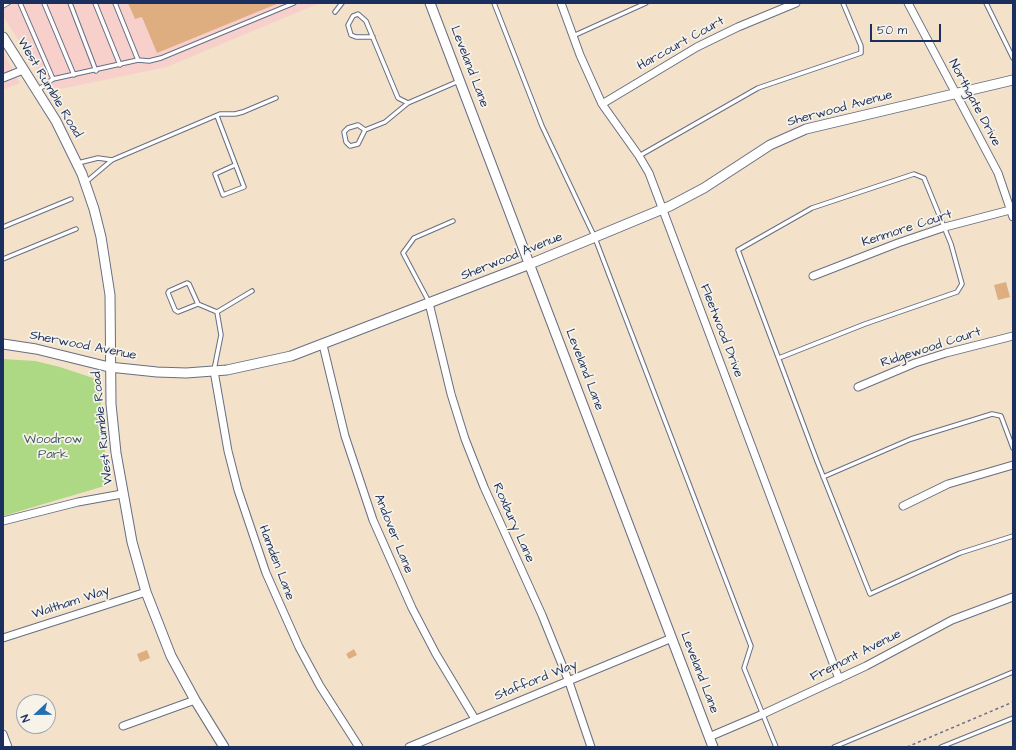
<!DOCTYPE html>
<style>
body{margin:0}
#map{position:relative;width:1016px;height:750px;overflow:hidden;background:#f3e2c9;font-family:"Architects Daughter",sans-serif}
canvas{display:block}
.frame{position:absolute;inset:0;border:4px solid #1b2f5e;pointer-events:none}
.north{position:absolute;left:16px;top:694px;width:40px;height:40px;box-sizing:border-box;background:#f7f3e8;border:1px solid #9fa5b1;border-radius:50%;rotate:248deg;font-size:11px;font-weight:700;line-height:16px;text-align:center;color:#1b2f5e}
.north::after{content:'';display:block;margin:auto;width:14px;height:18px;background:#1f6fb2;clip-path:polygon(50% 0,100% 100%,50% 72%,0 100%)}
.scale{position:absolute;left:870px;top:24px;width:71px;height:18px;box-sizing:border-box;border:2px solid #1b2f5e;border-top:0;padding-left:5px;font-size:12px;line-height:14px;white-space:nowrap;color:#1b2f5e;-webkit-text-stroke:3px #f7f3e8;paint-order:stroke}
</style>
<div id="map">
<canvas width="1016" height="750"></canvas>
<div class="frame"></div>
<div class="north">N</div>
<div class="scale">50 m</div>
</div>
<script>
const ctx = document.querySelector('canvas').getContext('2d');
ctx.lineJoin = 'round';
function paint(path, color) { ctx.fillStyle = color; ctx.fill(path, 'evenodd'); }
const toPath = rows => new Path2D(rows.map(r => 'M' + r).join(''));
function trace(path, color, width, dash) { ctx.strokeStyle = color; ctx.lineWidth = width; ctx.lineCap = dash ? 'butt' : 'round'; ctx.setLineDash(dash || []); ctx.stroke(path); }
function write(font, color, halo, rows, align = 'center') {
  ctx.font = font + ' "Architects Daughter",sans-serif'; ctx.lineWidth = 3.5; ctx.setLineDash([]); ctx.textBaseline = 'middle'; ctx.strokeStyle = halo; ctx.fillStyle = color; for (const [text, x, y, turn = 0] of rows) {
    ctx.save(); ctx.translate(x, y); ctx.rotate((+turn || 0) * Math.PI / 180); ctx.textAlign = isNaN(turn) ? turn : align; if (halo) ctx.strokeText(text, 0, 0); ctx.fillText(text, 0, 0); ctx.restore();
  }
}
paint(toPath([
 [3,3,320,3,167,67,51,91,3,16],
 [3,52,20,83,3,90]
]), '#f7d0cc');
paint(toPath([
 [3,359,35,361,60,367,99,380,108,485,3,516]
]), '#add884');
paint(toPath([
 [128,3,279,3,157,53,142,17,135,19],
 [1006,282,1010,297,998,300,994,285],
 [354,649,357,655,349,659,346,654],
 [147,650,150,658,140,662,137,654]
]), '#dfae80');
const service = toPath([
 [20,3,53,79],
 [44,3,74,75],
 [70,3,96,71],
 [95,3,120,65],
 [115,3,138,60],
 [494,3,542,126,595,238,751,646,744,668,776,747],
 [986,3,1013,58],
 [3,6,8,3],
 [335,12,342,3],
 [573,36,646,3],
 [373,37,356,37,351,35,348,25,353,16,358,14,366,21,398,98,408,103,459,81],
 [38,90,53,79,138,60,149,61,161,58,294,3],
 [217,116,244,187,223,195,215,174,235,165],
 [365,130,358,144,350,146,346,142,344,132,348,128,358,125,365,130,385,122,408,103],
 [639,156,758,88,861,53,861,46,843,3],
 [78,163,98,158,112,160],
 [86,182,112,160,220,114,235,114,243,112,276,98],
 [3,227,71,199],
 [3,259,76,229],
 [429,302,403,253,414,238,453,221],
 [198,304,189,284,187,283,169,291,168,293,175,310,178,312,198,304,217,312],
 [779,358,865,324,957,292,962,284,951,244,924,178,914,174,812,208,738,250,817,461,870,594,960,553,1013,536],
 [214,370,221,335,217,312,252,291],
 [823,477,911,439,992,414,1001,416,1013,448],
 [834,747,1013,672],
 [941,747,1013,718]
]);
const minor = toPath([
 [561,3,580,55,602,104,639,156,649,173,839,679],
 [908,3,998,173,1013,217],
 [3,78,23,70],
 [602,104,697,47,738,27,796,3],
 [813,276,898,243,945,227,1010,210],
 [429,303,451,394,465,439,484,487,542,615,569,682,591,747],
 [323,345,345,436,373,520,412,608,436,654,475,719],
 [214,371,228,451,238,490,266,573,299,647,320,686,359,747],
 [858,387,915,363,946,353,1013,336],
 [903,506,948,484,1013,465],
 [3,521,78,502,122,494],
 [3,638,146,592],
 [123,726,195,700],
 [3,734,8,747],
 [709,737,763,714,866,666,952,620,1013,597],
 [409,747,672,638]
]);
const tertiary = toPath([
 [430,3,713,747],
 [3,37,56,121,82,174,94,209,101,237,110,295,111,404,116,453,132,542,146,592,171,656,195,700,224,747],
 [3,344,36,349,109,367,157,372,186,373,227,370,291,356,530,264,670,206,704,188,770,145,806,129,1013,80]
]);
trace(service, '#676e83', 5.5);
trace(minor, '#676e83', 9);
trace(tertiary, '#676e83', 11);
trace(toPath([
 [907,747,1013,702]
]), '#676e83', 1.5, [3, 3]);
trace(service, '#fff', 3.5);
trace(minor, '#fff', 7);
trace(tertiary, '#fff', 9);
write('13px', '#1b2f5e', '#f7f3e8', [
 ["Harcourt Court",681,44,-29],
 ["Leveland Lane",469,67,69],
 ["West Rumble Road",49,88,59],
 ["Northgate Drive",974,103,62],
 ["Sherwood Avenue",840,109,-15],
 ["Kenmore Court",907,229,-18],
 ["Sherwood Avenue",512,257,-22],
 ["Fleetwood Drive",721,331,69],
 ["Sherwood Avenue",83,346,11],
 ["Ridgewood Court",931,348,-18],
 ["Leveland Lane",584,370,69],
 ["West Rumble Road",103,428,-96],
 ["Roxbury Lane",513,523,66],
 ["Andover Lane",393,534,68],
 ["Hamden Lane",276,563,69],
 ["Waltham Way",71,603,-18],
 ["Fremont Avenue",856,656,-27],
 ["Leveland Lane",699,673,69],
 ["Stafford Way",536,681,-22]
]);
write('13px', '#405968', '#f7f3e8', [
 ["Woodrow",53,440],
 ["Park",53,455]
]);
</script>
